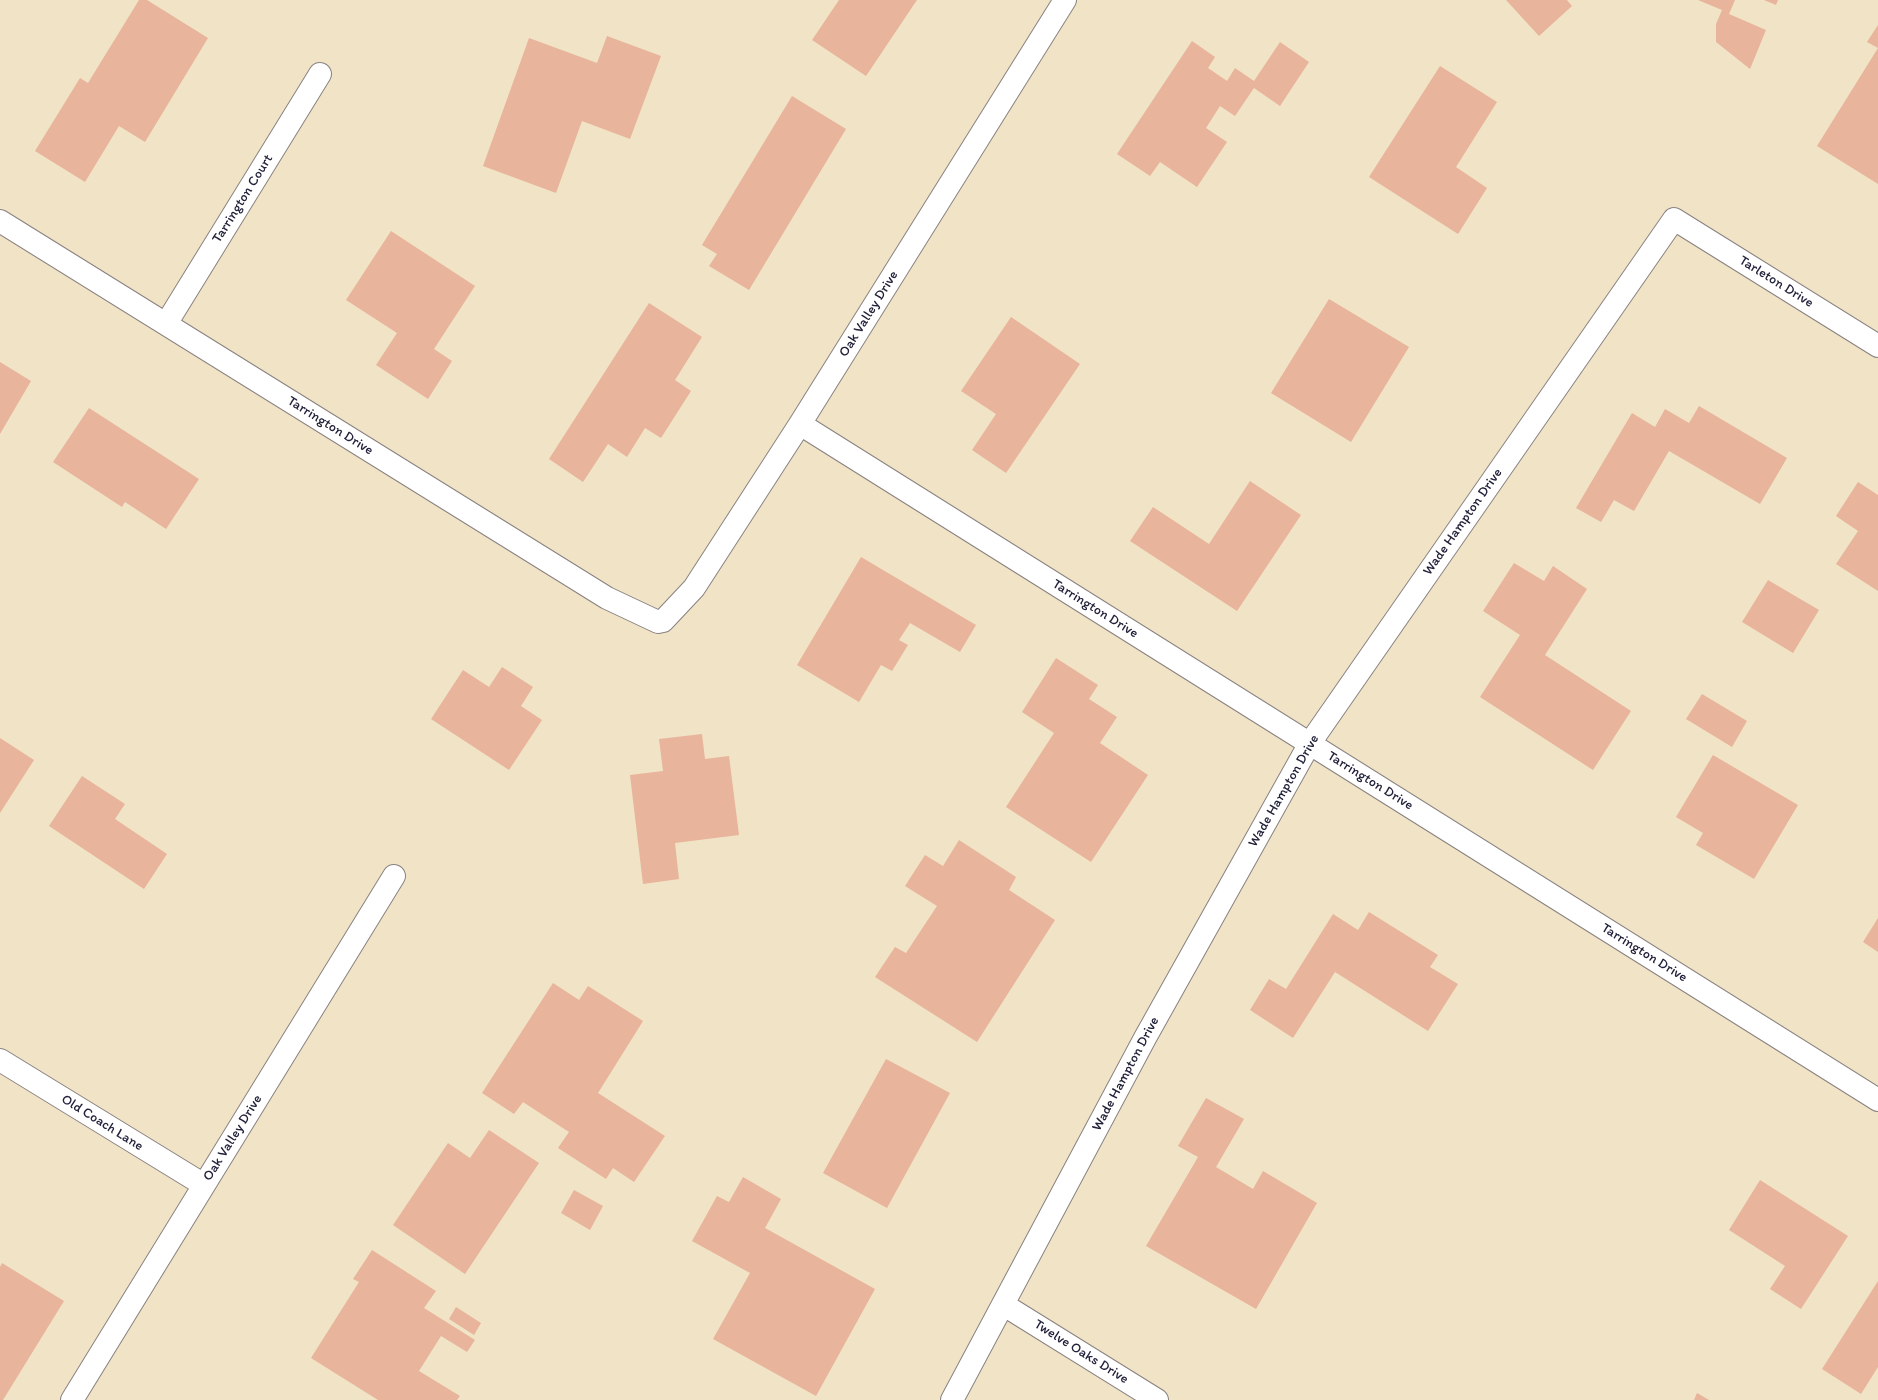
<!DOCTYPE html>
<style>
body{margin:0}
canvas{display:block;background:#f0e3c6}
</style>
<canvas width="1878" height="1400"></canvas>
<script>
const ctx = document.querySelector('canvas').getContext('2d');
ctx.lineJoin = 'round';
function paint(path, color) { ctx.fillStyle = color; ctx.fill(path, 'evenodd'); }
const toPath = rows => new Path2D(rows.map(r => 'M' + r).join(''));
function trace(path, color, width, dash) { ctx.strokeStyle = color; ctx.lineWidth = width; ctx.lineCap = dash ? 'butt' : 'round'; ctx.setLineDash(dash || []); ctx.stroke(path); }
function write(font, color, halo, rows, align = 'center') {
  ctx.font = font + ' Itim,sans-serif'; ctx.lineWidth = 4; ctx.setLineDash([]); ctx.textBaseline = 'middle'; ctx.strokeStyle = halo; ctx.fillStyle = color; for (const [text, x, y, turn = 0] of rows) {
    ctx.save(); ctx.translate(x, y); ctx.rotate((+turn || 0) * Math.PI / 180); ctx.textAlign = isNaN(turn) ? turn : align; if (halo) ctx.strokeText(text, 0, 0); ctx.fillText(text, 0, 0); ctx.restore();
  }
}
paint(toPath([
 [139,0,147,0,208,38,145,142,119,126,85,182,35,151,80,78,88,83],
 [839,0,917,0,866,76,812,40],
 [1506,0,1567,0,1572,6,1539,36],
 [1698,0,1735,0,1729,14,1766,30,1750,69,1716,42,1716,24,1722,10],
 [1764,0,1778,0,1776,5],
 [1878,25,1878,184,1817,146,1878,48,1867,42],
 [607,36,661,56,630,139,582,121,556,193,483,166,529,38,597,63],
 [1192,41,1215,57,1208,68,1227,81,1235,68,1254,81,1280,42,1309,62,1280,106,1254,88,1235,116,1220,106,1206,128,1227,142,1197,187,1160,162,1150,176,1117,154],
 [1440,66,1497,102,1456,167,1487,188,1458,234,1369,177],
 [792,96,846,129,749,290,709,266,717,254,702,245],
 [391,231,475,286,434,349,452,361,428,399,376,365,397,333,346,300],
 [1329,299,1409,347,1351,442,1271,393],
 [649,303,702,337,675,380,691,391,661,438,645,428,627,457,608,444,583,482,549,459],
 [1011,317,1080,364,1006,473,972,450,996,414,961,391],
 [0,362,31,381,0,434],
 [1699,406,1787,458,1760,504,1669,451,1634,511,1614,500,1601,522,1576,508,1632,413,1655,427,1665,409,1689,423],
 [89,408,199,479,166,529,125,502,122,507,53,462],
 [1250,481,1301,515,1237,611,1130,541,1153,507,1209,544],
 [1858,482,1878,495,1878,591,1836,564,1858,531,1836,516],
 [861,557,976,625,960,652,910,623,899,640,908,645,892,671,881,665,859,702,797,665],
 [1514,563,1544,581,1553,566,1587,589,1545,655,1631,711,1593,770,1480,697,1520,635,1483,611],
 [1768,580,1819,610,1793,653,1742,622],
 [1056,658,1098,685,1089,699,1117,717,1100,743,1148,775,1091,862,1006,807,1054,733,1022,712],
 [502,667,533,687,521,706,542,720,509,770,431,719,463,670,489,687],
 [1702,694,1747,721,1732,747,1686,719],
 [702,734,705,759,729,756,739,835,675,843,679,879,643,884,630,775,663,771,659,739],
 [0,738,34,760,0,813],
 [1713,755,1798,805,1754,879,1696,845,1703,833,1676,817],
 [82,776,125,804,115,819,167,854,144,889,49,826],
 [959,840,1016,877,1009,890,1055,920,977,1042,875,977,895,947,906,953,937,906,905,886,925,855,943,866],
 [1369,912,1438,955,1430,967,1458,984,1428,1031,1335,972,1293,1038,1250,1010,1269,979,1286,989,1333,914,1358,930],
 [1878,918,1878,952,1863,942],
 [553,983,579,1000,588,986,643,1021,598,1093,665,1136,634,1182,613,1168,606,1179,558,1148,569,1132,523,1102,514,1114,482,1093],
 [886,1059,950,1093,887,1208,823,1173],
 [1206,1098,1244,1119,1216,1167,1253,1189,1263,1171,1317,1203,1256,1309,1146,1246,1198,1157,1178,1146],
 [489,1130,539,1163,465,1274,393,1225,448,1143,470,1158],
 [743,1177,781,1199,765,1228,875,1289,816,1396,713,1339,750,1273,692,1241,717,1196,729,1202],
 [1760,1180,1848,1236,1801,1309,1770,1289,1785,1266,1729,1230],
 [574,1190,603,1206,590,1230,561,1213],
 [372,1250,436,1291,424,1308,475,1340,467,1352,441,1336,419,1371,460,1396,457,1400,378,1400,311,1358,359,1282,353,1279],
 [2,1263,64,1301,3,1400,0,1400,0,1267],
 [1878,1281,1878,1367,1861,1394,1822,1369],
 [456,1307,481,1323,474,1335,449,1319],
 [1697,1393,1709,1400,1694,1400]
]), '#e8b49b');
const street = toPath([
 [0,221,607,598,658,622,663,621,694,588,800,424,1065,0],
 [166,324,320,74],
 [800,424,1878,1100],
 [0,1060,204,1185],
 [1004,1305,1157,1400],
 [72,1400,394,876],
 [952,1400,1145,1038,1310,743,1674,219,1878,346]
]);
trace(street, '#898280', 24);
trace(street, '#fff', 22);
write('14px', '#22223b', '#fff', [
 ["Tarrington Court",243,199,-58],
 ["Tarleton Drive",1776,282,32],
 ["Oak Valley Drive",869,314,-58],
 ["Tarrington Drive",330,426,32],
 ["Wade Hampton Drive",1463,522,-55],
 ["Tarrington Drive",1095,609,32],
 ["Tarrington Drive",1370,781,32],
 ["Wade Hampton Drive",1284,791,-60],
 ["Tarrington Drive",1644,953,32],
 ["Wade Hampton Drive",1126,1074,-62],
 ["Old Coach Lane",102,1123,32],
 ["Oak Valley Drive",233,1138,-58],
 ["Twelve Oaks Drive",1081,1352,32]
]);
</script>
